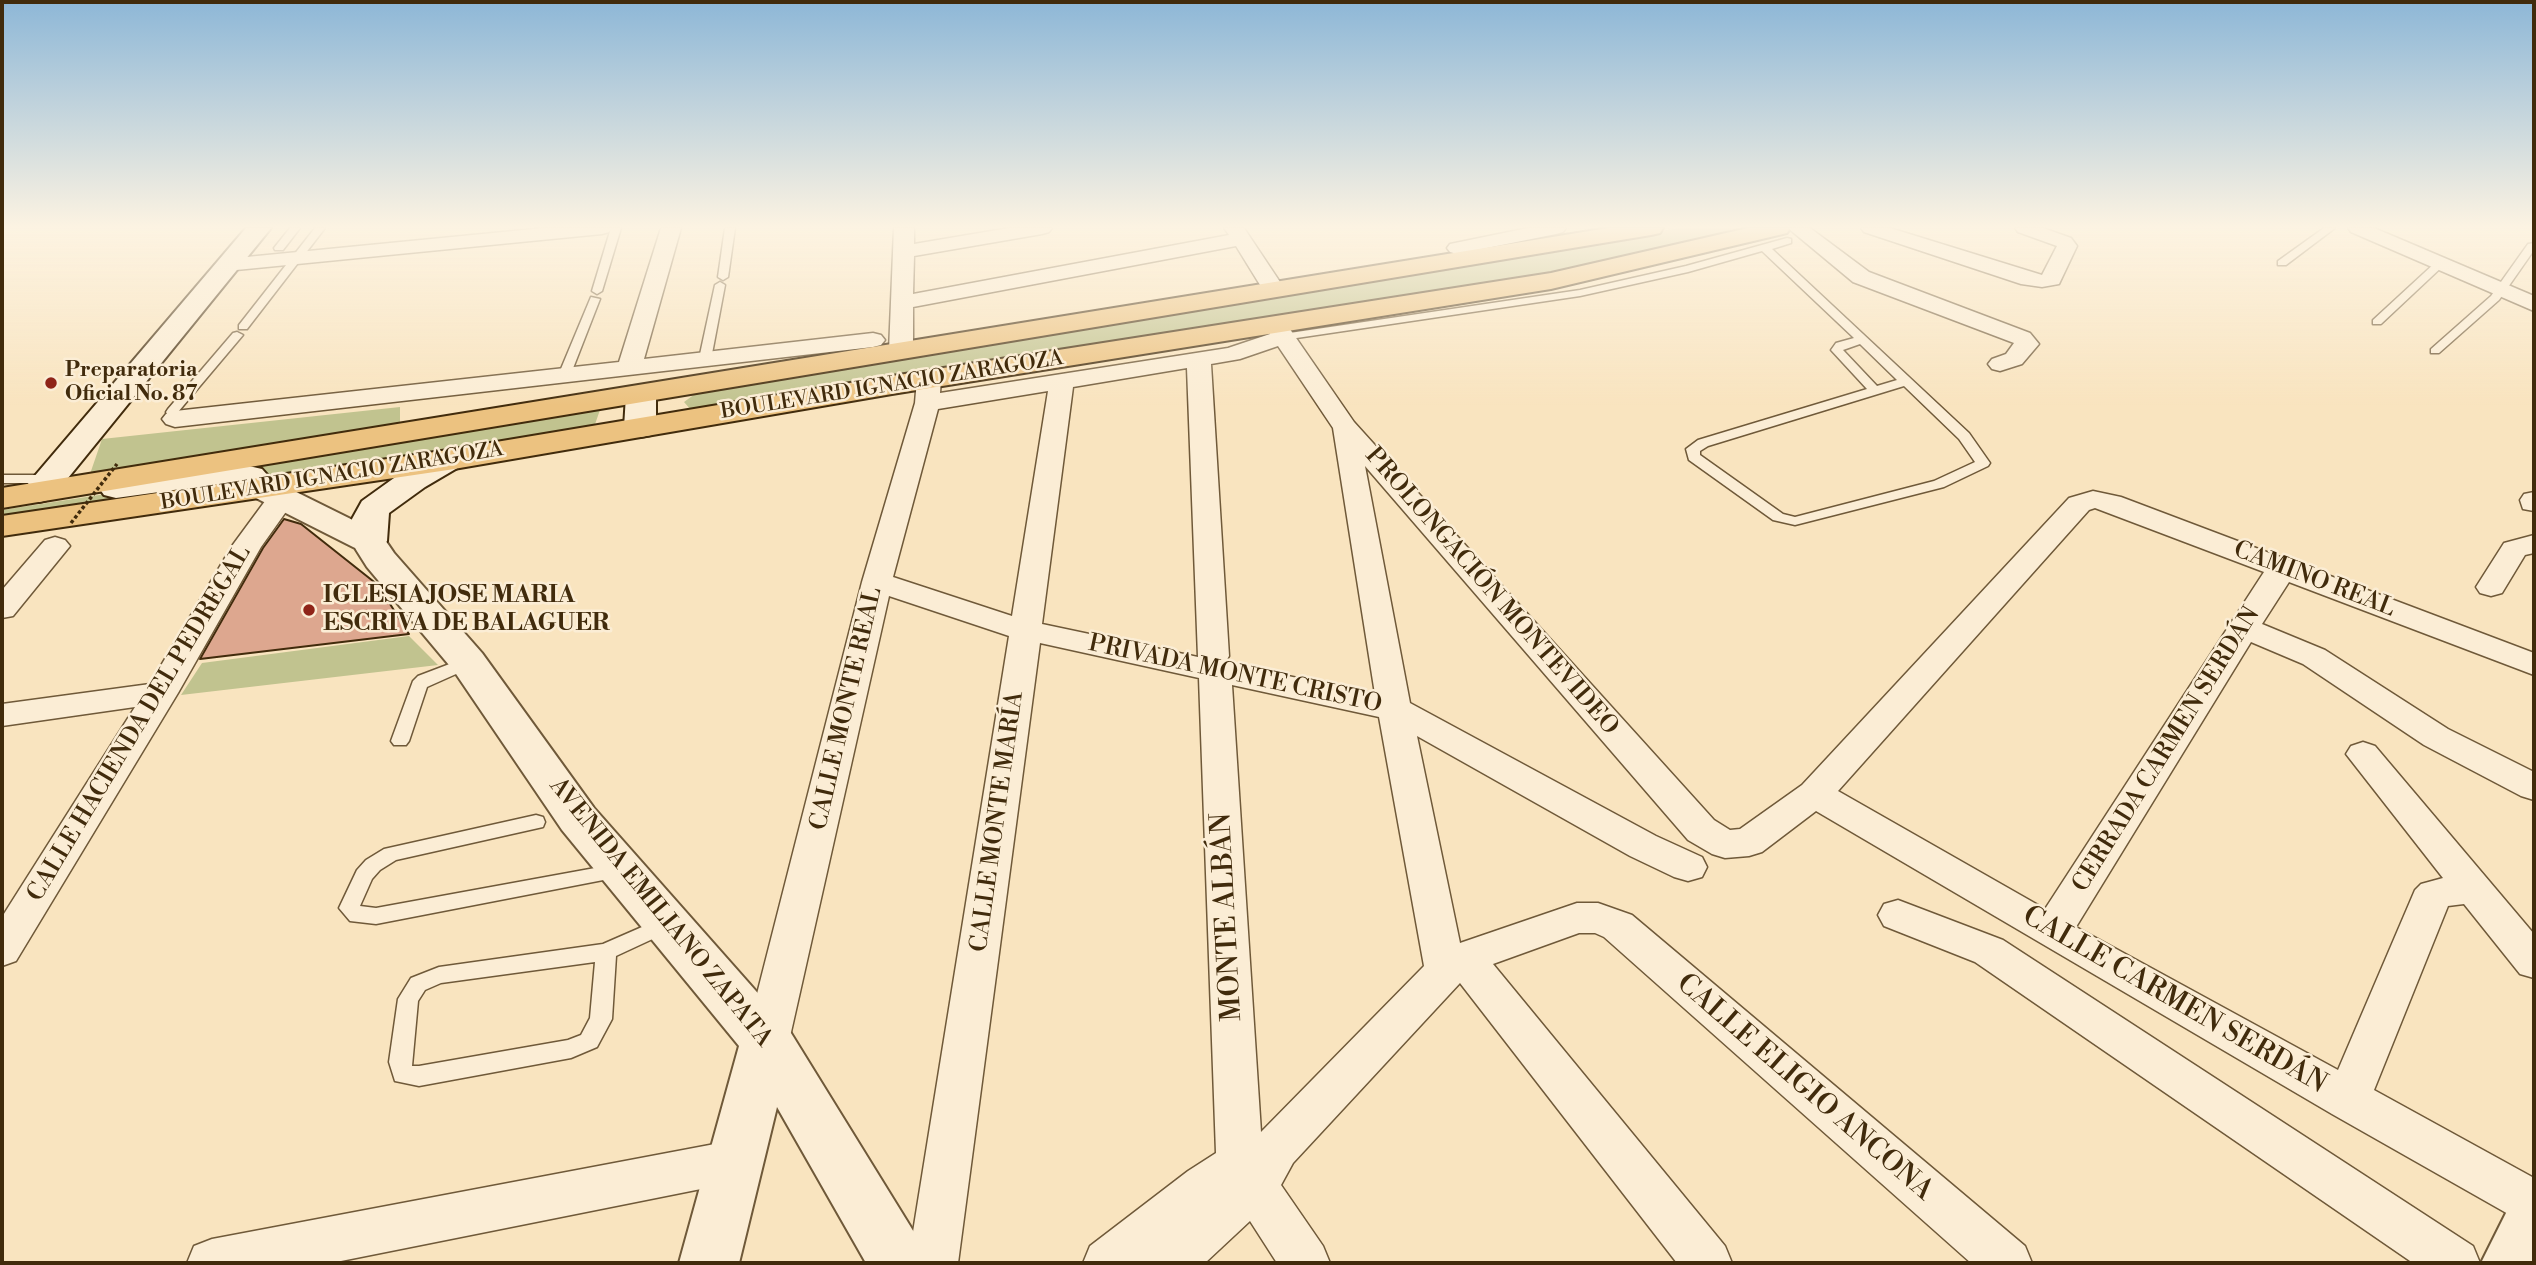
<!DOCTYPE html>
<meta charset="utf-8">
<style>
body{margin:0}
#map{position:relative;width:2536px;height:1265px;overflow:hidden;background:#f9e4bf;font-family:"Libre Bodoni",serif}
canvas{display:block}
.frame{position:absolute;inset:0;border:4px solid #412b0c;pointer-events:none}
</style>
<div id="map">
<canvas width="2536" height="1265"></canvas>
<div class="frame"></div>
</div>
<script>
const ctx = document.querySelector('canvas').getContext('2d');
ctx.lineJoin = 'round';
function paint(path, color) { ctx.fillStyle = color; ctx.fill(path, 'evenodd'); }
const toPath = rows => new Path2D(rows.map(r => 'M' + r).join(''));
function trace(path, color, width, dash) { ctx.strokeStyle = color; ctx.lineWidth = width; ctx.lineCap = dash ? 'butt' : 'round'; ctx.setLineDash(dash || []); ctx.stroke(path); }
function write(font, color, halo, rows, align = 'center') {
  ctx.font = font + ' "Libre Bodoni",serif'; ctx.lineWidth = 5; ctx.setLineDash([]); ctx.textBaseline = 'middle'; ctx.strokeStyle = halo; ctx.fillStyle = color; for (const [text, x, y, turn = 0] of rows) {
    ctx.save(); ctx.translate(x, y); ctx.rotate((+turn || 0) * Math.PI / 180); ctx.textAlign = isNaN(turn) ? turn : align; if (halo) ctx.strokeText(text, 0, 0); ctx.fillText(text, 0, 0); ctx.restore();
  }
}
paint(toPath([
 [1679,228,1741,228,1725,231,1699,246,1604,269,691,410,684,402,699,391],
 [400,407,400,426,90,474,102,439],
 [601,407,593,430,277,480,250,464],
 [209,478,238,479,243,488,2,523,2,510],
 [409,636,438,665,181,695,202,663]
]), '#c1c38f');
const building = toPath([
 [284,519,301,524,378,585,409,634,200,659,263,548,284,519]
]);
paint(building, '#dda78f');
trace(building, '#412b0c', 2);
const service = toPath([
 [290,228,300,228,283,250,275,250,274,248,290,228],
 [315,228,325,228,247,329,239,329,239,325,315,228],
 [611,228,621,228,602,291,597,294,592,291,611,228],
 [725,228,735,228,728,277,723,280,718,277,725,228],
 [2324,228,2335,228,2286,265,2278,265,2278,261,2324,228],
 [1787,238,1791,239,1791,243,1772,249,1969,433,1990,463,1988,466,1944,487,1795,525,1773,520,1689,460,1686,449,1698,440,1867,389,1831,350,1836,343,1854,338,1762,251,1688,272,1580,296,1283,340,1277,337,1283,334,1580,290,1686,266,1787,238],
 [1860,344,1897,380,1877,386,1843,350,1860,344],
 [1904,386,1959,439,1975,462,1934,481,1795,517,1783,514,1700,455,1700,451,1708,446,1904,386],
 [2534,243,2534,250,2499,300,2439,353,2431,353,2431,349,2491,296,2528,244,2534,243],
 [2436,262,2445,264,2381,324,2373,324,2373,320,2436,262],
 [720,282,725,285,711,359,705,363,699,359,715,285,720,282],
 [591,297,600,299,570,376,564,380,560,379,558,376,591,297],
 [237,332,243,335,178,412,181,419,179,422,171,422,166,412,168,409,233,333,237,332],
 [2,475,49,475,56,479,49,483,2,483,2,475],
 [468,657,474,658,476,662,474,666,427,687,409,741,406,745,394,745,391,741,413,681,418,676,468,657],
 [536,815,543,817,545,822,543,827,396,860,380,870,372,879,360,906,376,908,617,864,624,866,627,871,624,876,376,924,350,921,339,908,357,870,366,860,384,849,536,815],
 [665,917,672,920,675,925,672,930,616,956,612,1019,597,1047,571,1058,419,1086,395,1081,389,1062,398,999,411,978,439,967,603,944,665,917],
 [595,962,590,1018,581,1035,568,1040,419,1066,412,1066,418,1001,425,990,441,983,595,962]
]);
const minor = toPath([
 [544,228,612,228,609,232,602,234,226,271,219,269,216,265,219,261,226,259,544,228],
 [661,228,681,228,644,359,873,333,881,335,885,340,881,345,873,347,175,427,166,424,162,419,166,414,175,411,619,362,661,228],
 [894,228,914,228,914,244,1009,228,1052,228,1049,232,1042,234,914,256,913,294,1229,235,1224,228,1244,228,1284,288,1281,293,1265,293,1236,246,913,307,913,351,909,356,901,358,893,356,889,351,894,228],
 [1528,228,1566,228,1563,232,1556,234,1457,254,1450,252,1447,248,1450,244,1528,228],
 [1788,228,1810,228,1869,272,2030,333,2039,344,2022,364,2000,371,1992,369,1988,364,1992,359,2006,354,2014,343,1853,282,1788,228],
 [1861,228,1890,228,2042,275,2057,246,2018,232,2015,228,2043,228,2071,238,2077,246,2059,284,2042,287,2021,284,1864,232,1861,228],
 [2348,228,2374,228,2534,296,2534,311,2351,232,2348,228],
 [1275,317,1283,319,1354,422,1714,820,1730,830,1740,829,1802,785,2069,498,2093,491,2121,497,2534,653,2534,675,2289,582,2262,624,2325,650,2448,729,2534,772,2534,800,2521,796,2424,745,2303,664,2251,642,2076,927,2338,1070,2415,890,2421,884,2443,878,2346,754,2351,746,2363,742,2375,746,2534,934,2534,978,2520,974,2464,904,2448,906,2374,1090,2534,1178,2534,1225,2517,1219,2332,1114,1816,811,1762,852,1749,856,1725,858,1712,854,1688,840,1365,466,1410,703,1656,836,1702,857,1707,867,1702,877,1688,881,1674,877,1630,856,1417,736,1460,943,1577,903,1598,903,1632,915,2025,1246,2032,1263,1971,1263,1604,937,1595,933,1579,933,1493,964,1725,1246,1732,1263,1677,1263,1460,983,1293,1163,1281,1185,1323,1246,1330,1263,1277,1263,1250,1221,1205,1263,1083,1263,1090,1246,1188,1171,1216,1153,1199,678,1040,643,958,1263,908,1263,1009,636,889,596,789,1041,782,1054,767,1059,752,1054,745,1041,862,582,915,403,917,379,920,374,929,372,938,374,941,379,940,393,1228,348,1270,334,1264,324,1267,319,1275,317],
 [1278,346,1333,428,1375,694,1225,663,1229,656,1211,364,1240,359,1278,346],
 [1187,368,1198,657,1042,624,1073,387,1187,368],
 [1048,391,1012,616,893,577,938,409,1048,391],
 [2095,508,2264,572,2045,909,1838,791,2089,510,2095,508],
 [1232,685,1379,717,1424,966,1261,1132,1232,685],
 [281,491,291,493,295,499,261,547,178,693,16,961,2,966,2,917,135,707,2,726,2,704,150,684,232,546,271,493,281,491],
 [2534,492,2534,511,2523,509,2520,500,2524,494,2534,492],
 [2534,535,2534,553,2525,555,2502,593,2491,596,2480,593,2476,587,2504,543,2534,535],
 [55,537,65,540,70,546,13,616,2,618,2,590,45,540,55,537],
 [1898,900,2003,940,2473,1246,2480,1263,2413,1263,1975,962,1884,926,1878,915,1884,904,1898,900],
 [736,1140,752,1146,759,1161,752,1176,736,1182,331,1263,187,1263,194,1246,212,1239,736,1140]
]);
const tertiary = toPath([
 [262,478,274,481,381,534,394,553,482,653,594,808,786,1025,920,1242,929,1263,866,1263,777,1107,739,1263,679,1263,739,1046,562,830,454,671,367,567,355,548,250,495,245,488,250,481,262,478],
 [2534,1191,2534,1263,2481,1263,2513,1199,2534,1191]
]);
const secondary = toPath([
 [246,228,271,228,51,499,39,502,27,499,22,492,27,485,246,228],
 [641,386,652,389,656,395,656,428,651,435,640,437,629,435,624,428,626,395,630,389,641,386],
 [448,450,459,453,464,460,459,467,425,487,389,513,387,541,381,548,369,552,357,548,351,541,352,519,362,501,401,473,437,453,448,450],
 [231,462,262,469,279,488,274,495,262,498,250,495,239,484,231,482,116,498,104,495,99,488,104,481,116,478,231,462]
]);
const primary = toPath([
 [1608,228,1663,228,1660,233,1651,235,2,508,2,488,1608,228],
 [1748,228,1790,228,1787,233,1551,289,892,394,448,470,2,536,2,516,448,450,892,376,1551,273,1748,228]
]);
trace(service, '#6f5939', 3);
trace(minor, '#6f5939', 3);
trace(tertiary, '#6f5939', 4);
trace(secondary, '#412b0c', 4);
trace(primary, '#412b0c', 4);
paint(service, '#fbedd5');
paint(minor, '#fbedd5');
paint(tertiary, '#fbedd5');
paint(secondary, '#fbedd5');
paint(primary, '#ecc280');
trace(toPath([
 [71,523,117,464]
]), '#412b0c', 3.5, [3.5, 2.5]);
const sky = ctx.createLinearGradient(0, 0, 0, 405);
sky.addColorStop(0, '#8db7d7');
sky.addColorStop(0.56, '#fcf3e2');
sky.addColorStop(1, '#fcf3e200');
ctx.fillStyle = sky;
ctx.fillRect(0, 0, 2536, 405);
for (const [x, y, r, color] of [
 [51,383,7,"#8f2418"],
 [309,610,7,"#8f2418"]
]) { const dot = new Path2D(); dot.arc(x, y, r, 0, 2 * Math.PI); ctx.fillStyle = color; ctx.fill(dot); trace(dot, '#fbedd5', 2.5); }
write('bold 21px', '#412b0c', '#fbedd5', [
 ["Preparatoria",65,371],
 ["Oficial No. 87",65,395]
], 'left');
write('21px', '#412b0c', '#fbedd5', [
 ["BOULEVARD IGNACIO ZARAGOZA",892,386,-9],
 ["BOULEVARD IGNACIO ZARAGOZA",332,477,-9]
]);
write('24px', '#412b0c', '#fbedd5', [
 ["CAMINO REAL",2314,580,21],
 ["PROLONGACIÓN MONTEVIDEO",1491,592,49],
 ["PRIVADA MONTE CRISTO",1235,675,12],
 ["CALLE MONTE REAL",847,709,-77],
 ["CALLE HACIENDA DEL PEDREGAL",140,724,-59],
 ["CERRADA CARMEN SERDÁN",2167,750,-58],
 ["CALLE MONTE MARÍA",998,822,-82],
 ["AVENIDA EMILIANO ZAPATA",660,913,51]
]);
write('bold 24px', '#412b0c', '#fbedd5', [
 ["IGLESIA JOSE MARIA",323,596],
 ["ESCRIVA DE BALAGUER",323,624]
], 'left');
write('28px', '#412b0c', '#fbedd5', [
 ["MONTE ALBÁN",1228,917,-93],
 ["CALLE CARMEN SERDÁN",2174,1001,30],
 ["CALLE ELIGIO ANCONA",1804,1088,41]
]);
</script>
